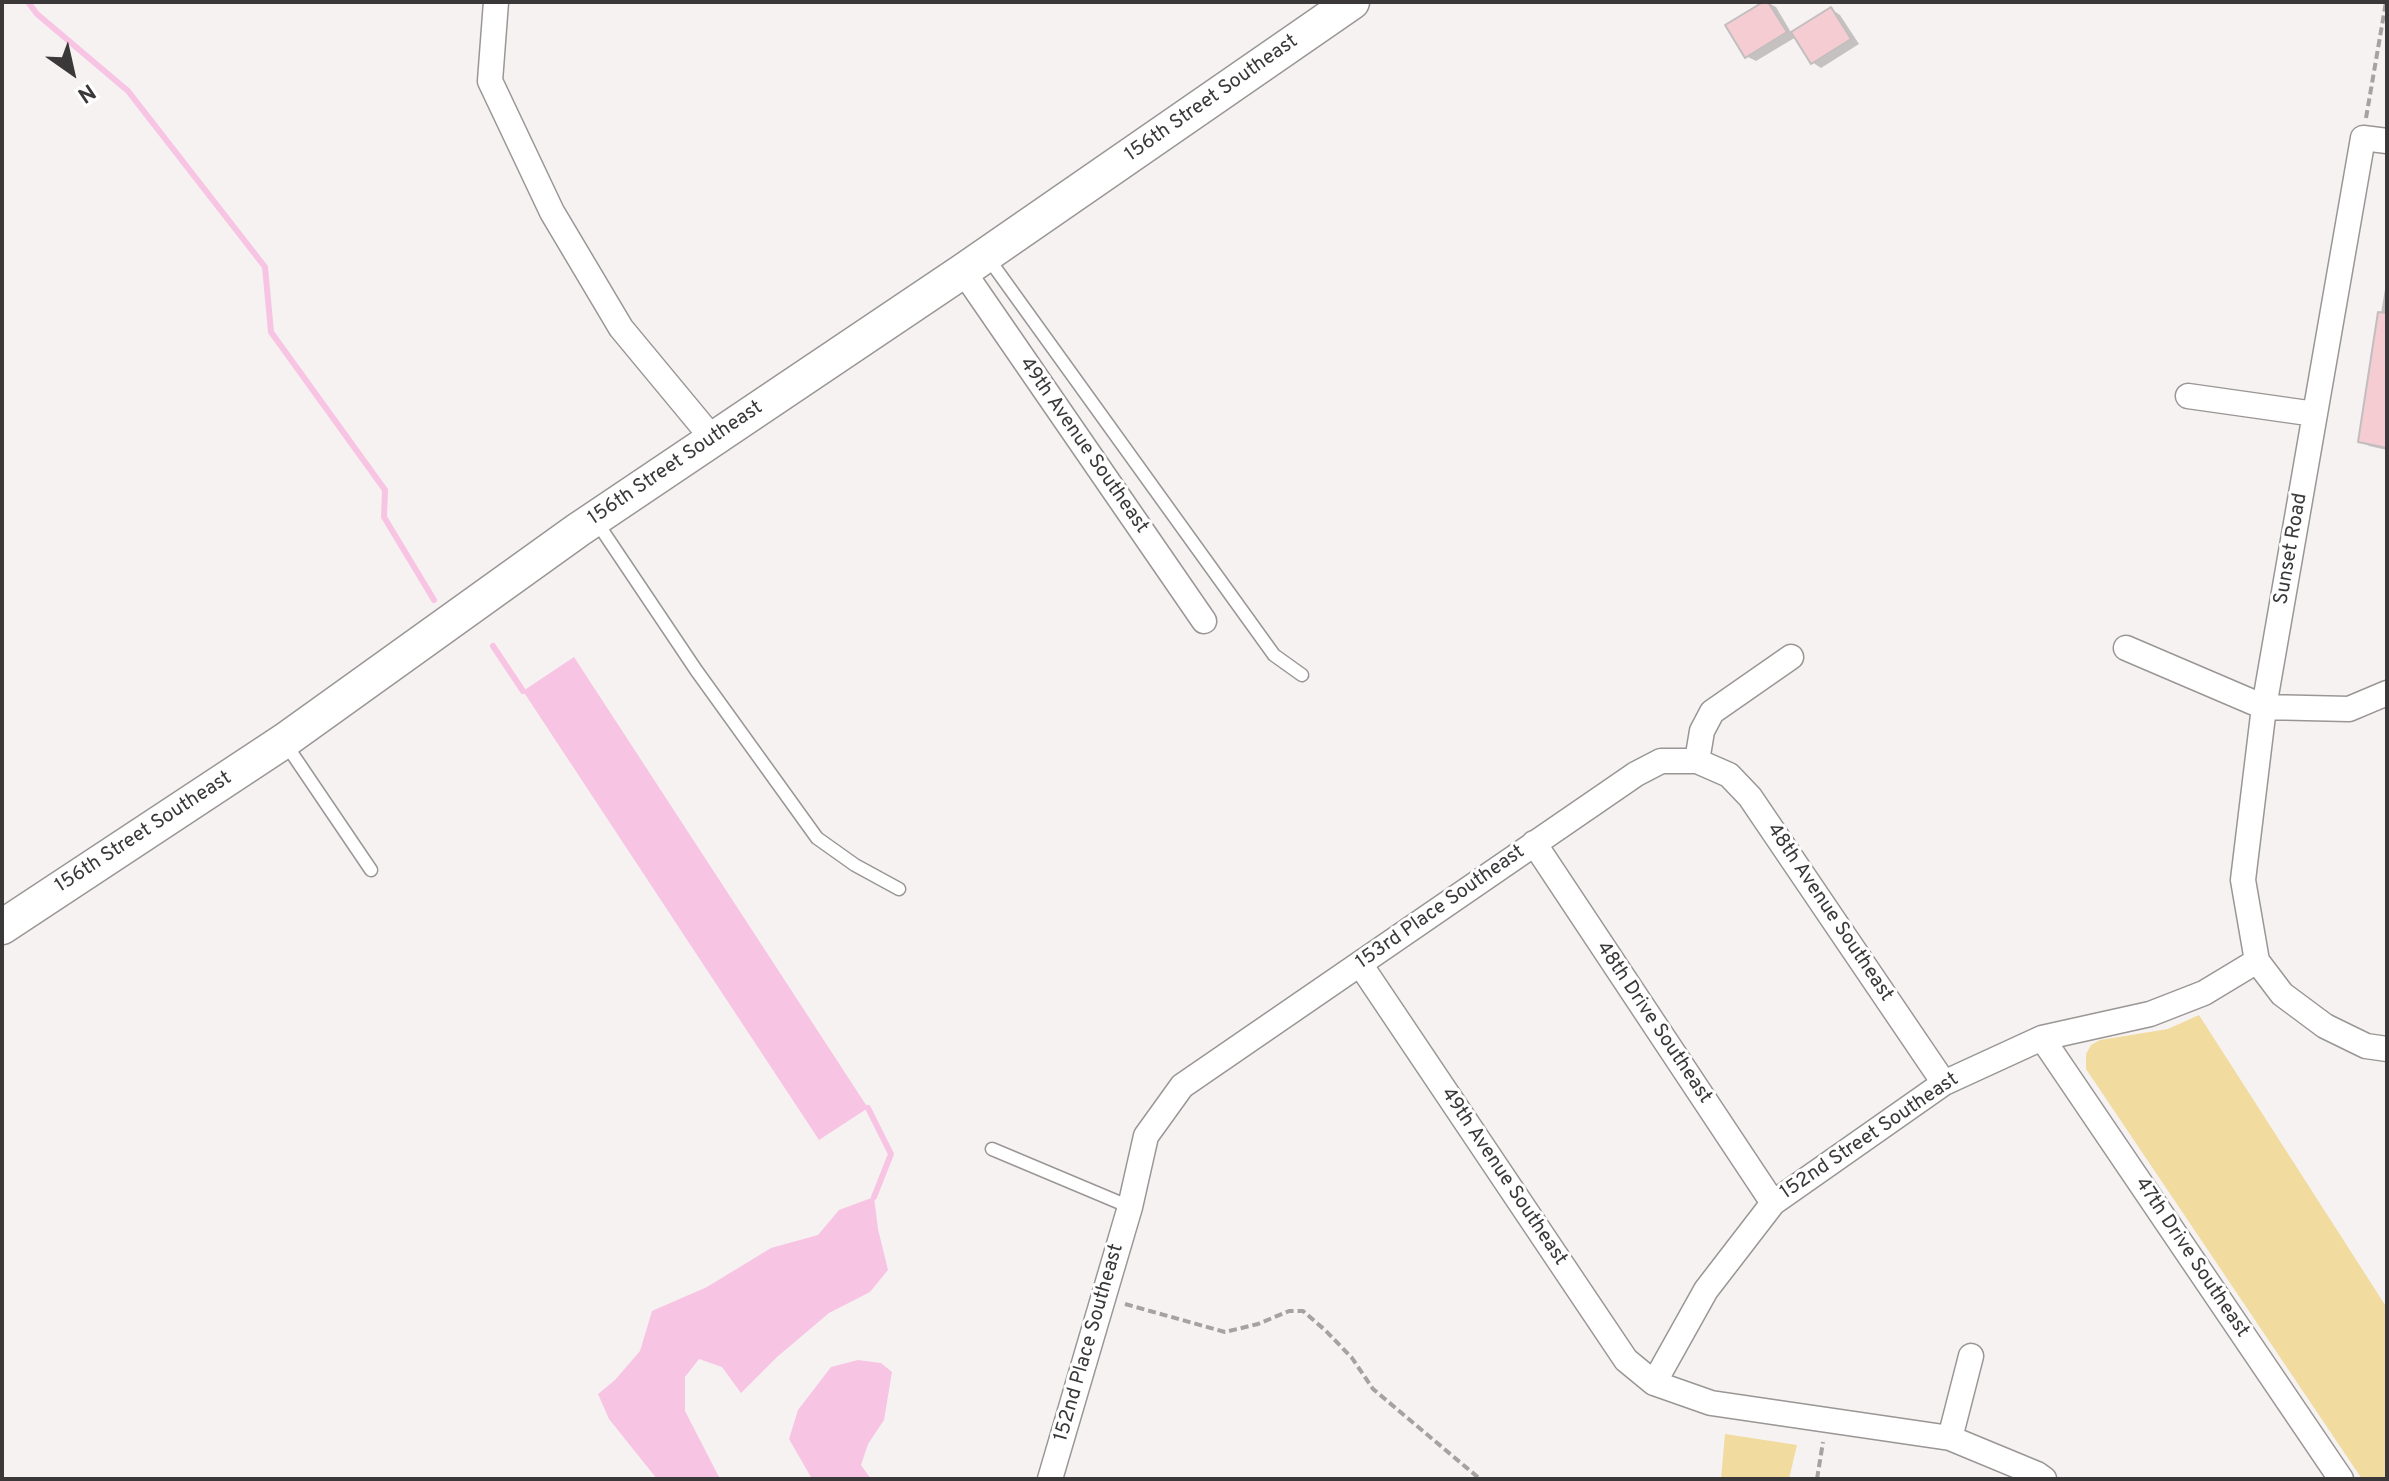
<!DOCTYPE html>
<style>
body{margin:0}
#map{position:relative;width:2389px;height:1481px;overflow:hidden;background:#f6f2f1;font-family:Overpass,sans-serif}
canvas{display:block}
.frame{position:absolute;inset:0;border:4px solid #3a3838;pointer-events:none}
.north{position:absolute;left:32px;top:32px;width:80px;height:80px;-webkit-text-stroke:6px #fff;paint-order:stroke;rotate:146deg;font-size:22px;font-weight:700;line-height:32px;text-align:center;color:#3a3838}
.north::after{content:'';display:block;margin:auto;width:28px;height:36px;background:#3a3838;clip-path:polygon(50% 0,100% 100%,50% 72%,0 100%)}
</style>
<div id="map">
<canvas width="2389" height="1481"></canvas>
<div class="frame"></div>
<div class="north">N</div>
</div>
<script>
const ctx = document.querySelector('canvas').getContext('2d');
ctx.lineJoin = 'round';
function paint(path, color) { ctx.fillStyle = color; ctx.fill(path, 'evenodd'); }
const toPath = rows => new Path2D(rows.map(r => 'M' + r).join(''));
function trace(path, color, width, dash) { ctx.strokeStyle = color; ctx.lineWidth = width; ctx.lineCap = dash ? 'butt' : 'round'; ctx.setLineDash(dash || []); ctx.stroke(path); }
function write(font, color, halo, rows, align = 'center') {
  ctx.font = font + ' Overpass,sans-serif'; ctx.lineWidth = 6; ctx.setLineDash([]); ctx.textBaseline = 'middle'; ctx.strokeStyle = halo; ctx.fillStyle = color; for (const [text, x, y, turn = 0] of rows) {
    ctx.save(); ctx.translate(x, y); ctx.rotate((+turn || 0) * Math.PI / 180); ctx.textAlign = isNaN(turn) ? turn : align; if (halo) ctx.strokeText(text, 0, 0); ctx.fillText(text, 0, 0); ctx.restore();
  }
}
paint(toPath([
 [2199,1015,2387,1308,2387,1479,2362,1479,2086,1069,2086,1054,2091,1045,2100,1040,2168,1029],
 [1725,1434,1797,1445,1789,1479,1721,1479]
]), '#f1db9f');
paint(toPath([
 [574,657,868,1108,819,1140,523,691],
 [874,1197,878,1229,888,1270,870,1292,829,1313,777,1357,741,1393,722,1367,699,1359,685,1377,685,1411,720,1479,657,1479,609,1419,598,1394,615,1380,640,1351,652,1311,707,1287,771,1248,818,1235,839,1210],
 [858,1360,881,1363,892,1372,884,1420,868,1444,861,1465,871,1479,812,1479,789,1439,798,1410,831,1367]
]), '#f8c4e3');
paint(toPath([
 [1767,2,1776,7,1792,34,1831,9,1840,15,1859,44,1821,68,1812,62,1796,37,1756,61,1746,56],
 [2387,277,2387,450,2369,446,2360,441]
]), '#0003');
trace(toPath([
 [28,2,37,14,128,91,265,267,271,332,385,490,384,517,434,600],
 [493,646,523,691],
 [868,1108,891,1154,874,1197]
]), '#f8c4e3', 6);
const building = toPath([
 [1763,2,1768,2,1787,32,1745,58,1725,25,1763,2],
 [1831,7,1851,39,1811,64,1791,32,1831,7],
 [2378,312,2387,313,2387,448,2358,442,2378,312]
]);
paint(building, '#f5ccd1');
trace(building, '#c2bebf', 2);
const lane = toPath([
 [988,258,1274,655,1302,675],
 [596,521,696,670,817,838,855,865,899,889],
 [285,743,371,870],
 [992,1149,1130,1207]
]);
const street = toPath([
 [496,2,490,81,552,212,621,328,713,439],
 [2387,141,2363,138,2264,707,2243,880,2257,961,2282,994,2325,1026,2366,1046,2387,1049],
 [963,271,1204,621],
 [2188,396,2315,414],
 [2126,648,2264,707,2349,709,2387,693],
 [1697,761,1729,775,1750,797,1944,1083],
 [1534,843,1773,1203],
 [1360,964,1626,1360,1654,1383,1711,1403,1950,1438,2037,1474,2044,1479],
 [2042,1038,2341,1479],
 [1654,1383,1706,1290,1773,1203,1944,1083,2042,1038,2150,1014,2204,993,2257,961],
 [1950,1438,1971,1356],
 [1050,1479,1130,1207,1146,1136,1182,1086,1636,774,1661,761,1697,761,1702,731,1712,712,1791,657]
]);
const secondary = toPath([
 [2,927,284,741,578,530,963,271,1352,2]
]);
trace(lane, '#9a9695', 15);
trace(street, '#9a9695', 27);
trace(secondary, '#9a9695', 37);
trace(toPath([
 [2366,118,2386,2],
 [1125,1304,1225,1332,1258,1324,1289,1311,1303,1311,1325,1330,1352,1358,1373,1389,1480,1479],
 [1817,1479,1823,1442]
]), '#a5a2a1', 4, [8, 4]);
trace(lane, '#fff', 12);
trace(street, '#fff', 24);
trace(secondary, '#fff', 34);
write('20px', '#3a3838', '#fff', [
 ["156th Street Southeast",1212,99,-35],
 ["49th Avenue Southeast",1083,446,55],
 ["156th Street Southeast",676,464,-34],
 ["Sunset Road",2292,549,-80],
 ["156th Street Southeast",144,833,-33],
 ["153rd Place Southeast",1441,908,-35],
 ["48th Avenue Southeast",1829,913,56],
 ["48th Drive Southeast",1653,1023,56],
 ["152nd Street Southeast",1870,1137,-34],
 ["49th Avenue Southeast",1503,1177,56],
 ["47th Drive Southeast",2191,1258,56],
 ["152nd Place Southeast",1090,1343,-74]
]);
</script>
